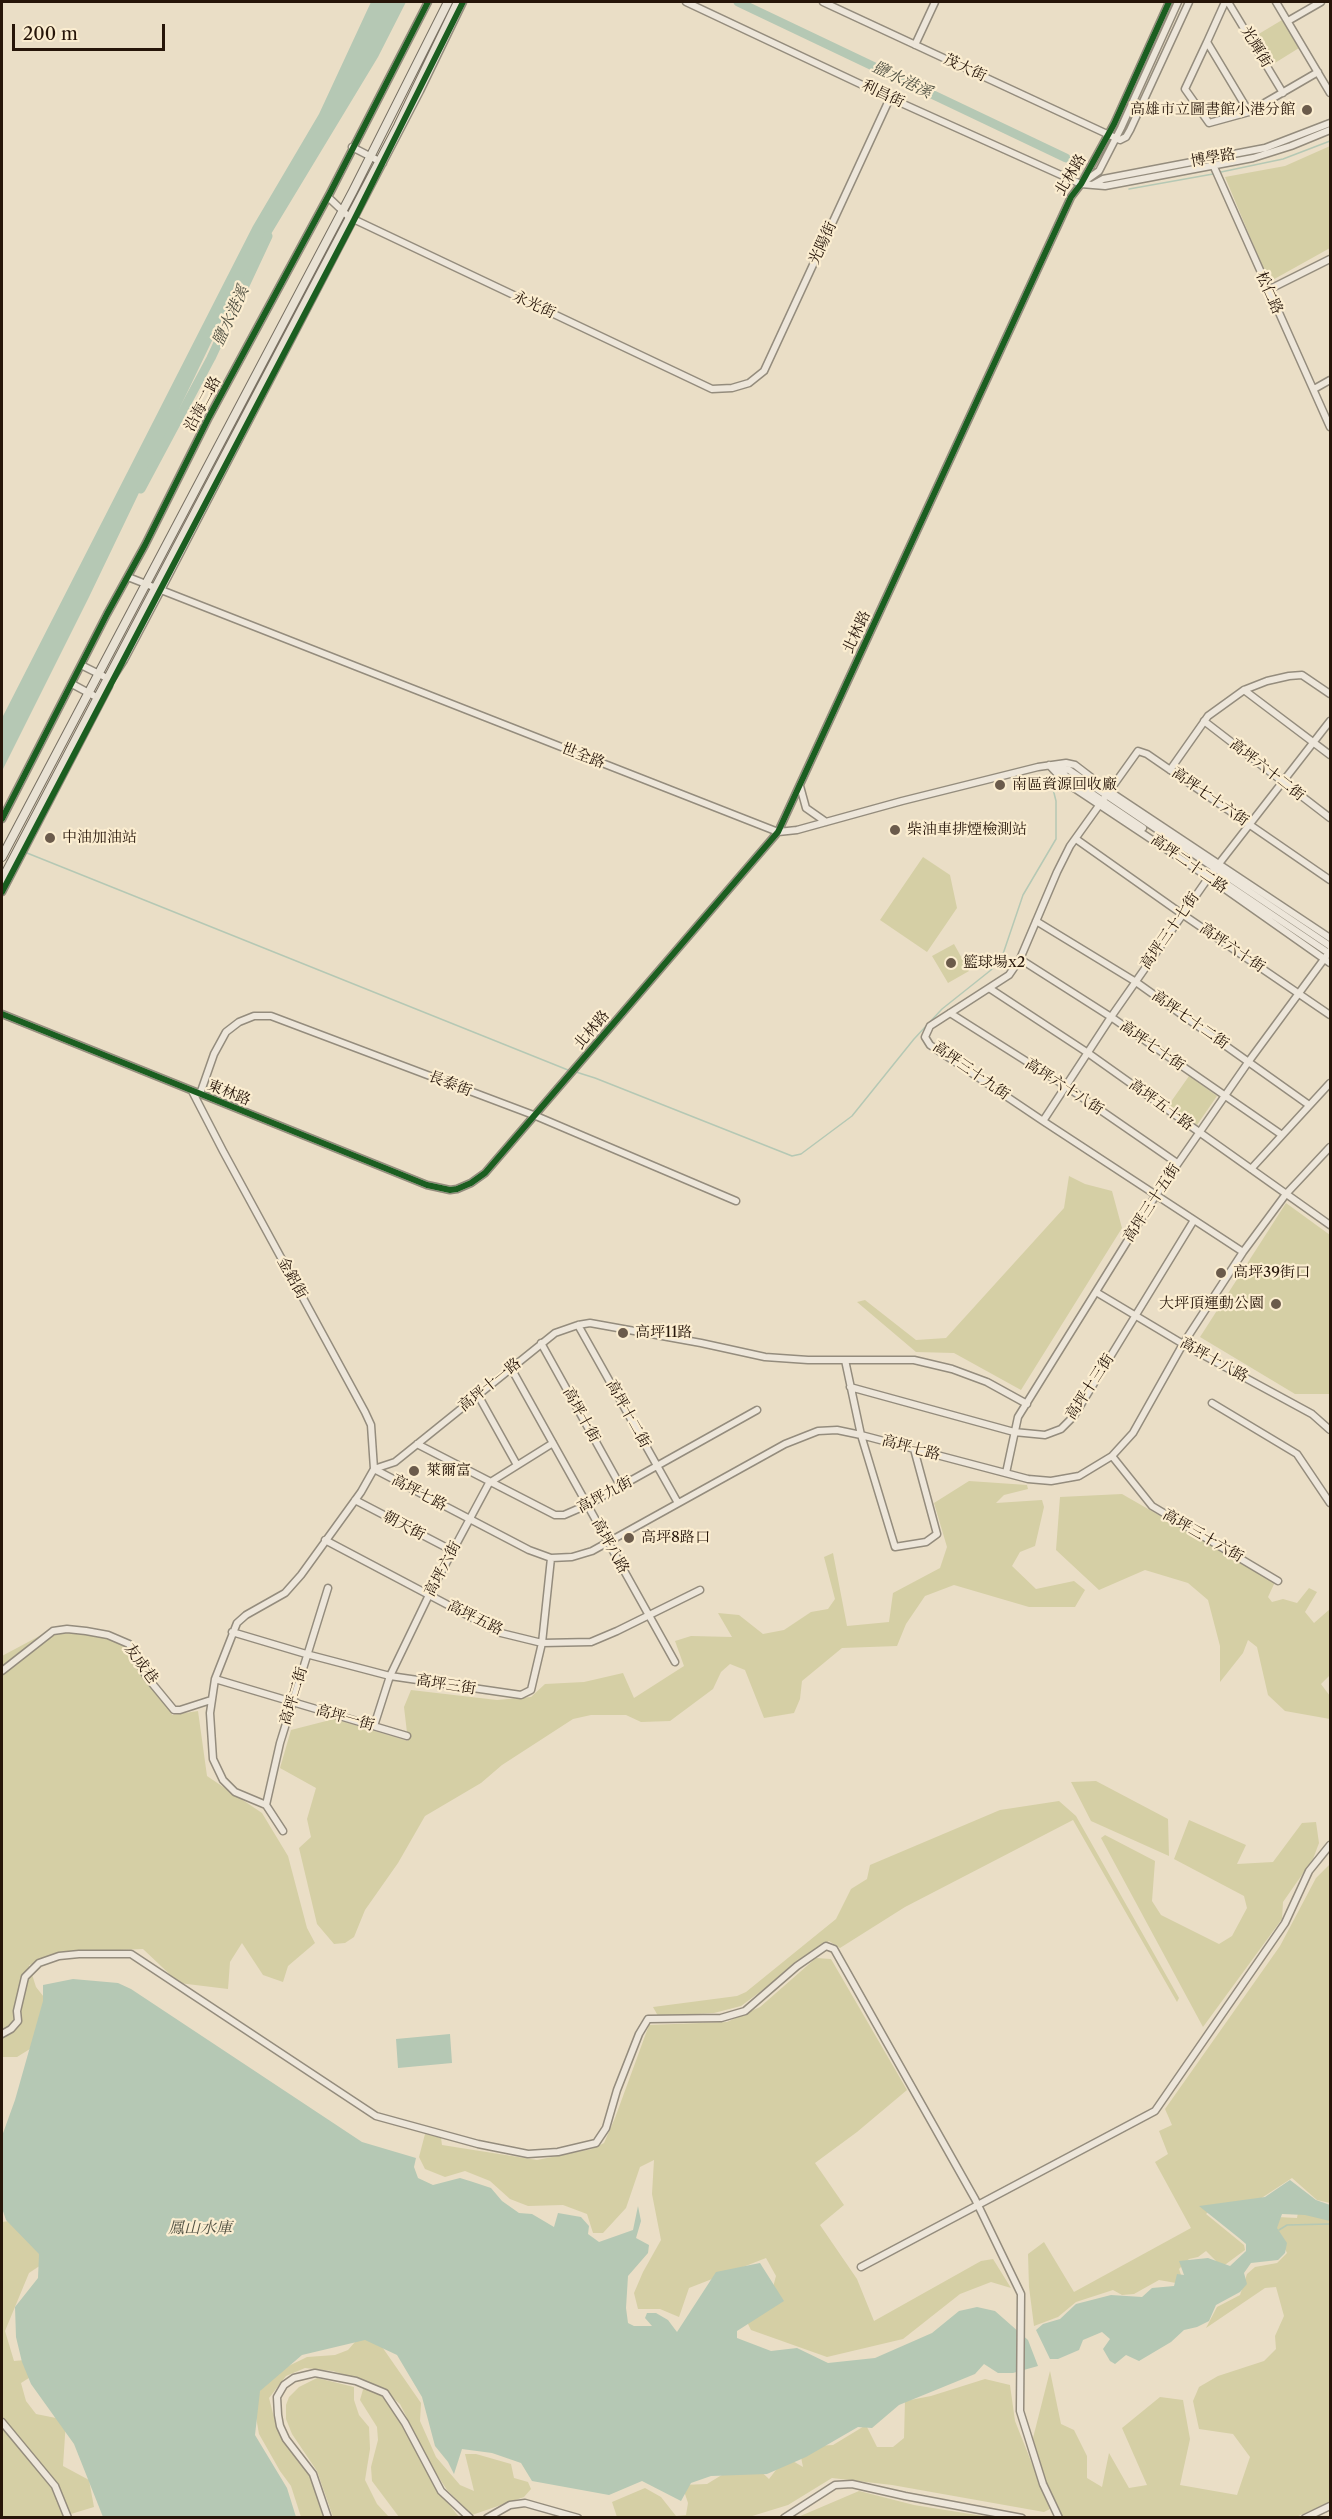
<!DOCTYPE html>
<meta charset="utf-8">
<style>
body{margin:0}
#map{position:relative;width:1332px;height:2519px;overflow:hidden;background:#eadec6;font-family:"Libre Caslon Text",serif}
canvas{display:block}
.frame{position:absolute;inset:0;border:3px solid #261509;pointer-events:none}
.scale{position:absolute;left:12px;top:24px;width:153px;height:27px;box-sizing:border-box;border:3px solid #261509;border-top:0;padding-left:8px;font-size:18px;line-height:21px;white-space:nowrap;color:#261509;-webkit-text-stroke:4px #fbedd0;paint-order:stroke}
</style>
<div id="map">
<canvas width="1332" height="2519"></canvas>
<div class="frame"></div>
<div class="scale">200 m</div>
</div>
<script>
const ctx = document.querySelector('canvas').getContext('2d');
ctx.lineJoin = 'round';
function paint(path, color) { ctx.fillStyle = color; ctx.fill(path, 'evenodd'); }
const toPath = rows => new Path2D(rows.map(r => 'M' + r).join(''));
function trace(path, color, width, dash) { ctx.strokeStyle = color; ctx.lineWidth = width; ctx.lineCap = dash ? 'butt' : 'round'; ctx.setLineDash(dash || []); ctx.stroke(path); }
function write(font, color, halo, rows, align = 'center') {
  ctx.font = font + ' "Libre Caslon Text","Noto Serif TC",serif'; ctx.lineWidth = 4.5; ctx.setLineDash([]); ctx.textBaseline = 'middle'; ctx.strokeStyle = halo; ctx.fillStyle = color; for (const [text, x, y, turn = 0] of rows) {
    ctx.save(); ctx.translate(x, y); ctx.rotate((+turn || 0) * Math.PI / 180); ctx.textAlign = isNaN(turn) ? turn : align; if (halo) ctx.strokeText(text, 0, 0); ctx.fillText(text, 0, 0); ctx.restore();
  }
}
paint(toPath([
 [1282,20,1299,48,1270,66,1252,38],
 [1330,146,1330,248,1269,282,1225,177,1285,166],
 [923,857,950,875,957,908,927,952,880,920],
 [954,944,969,971,948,983,932,956],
 [1189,1076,1217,1096,1197,1125,1168,1106],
 [1069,1176,1085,1184,1112,1191,1122,1228,1021,1390,954,1353,916,1352,857,1302,865,1300,916,1340,946,1338,1064,1208],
 [1286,1203,1330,1235,1330,1394,1295,1394,1200,1337],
 [969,1481,1027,1485,1028,1489,1004,1495,996,1503,1042,1500,1044,1507,1035,1546,1020,1552,1012,1566,1036,1589,1074,1581,1085,1590,1075,1607,1029,1607,954,1585,925,1596,906,1624,897,1646,842,1648,802,1681,800,1699,794,1713,764,1718,745,1670,730,1664,721,1672,713,1689,670,1721,641,1722,626,1715,591,1715,573,1719,502,1765,481,1783,425,1816,398,1863,365,1910,354,1937,345,1943,334,1944,317,1924,299,1848,311,1837,307,1819,316,1788,280,1768,291,1730,334,1719,408,1741,404,1707,411,1690,497,1700,531,1697,545,1684,584,1682,623,1673,634,1698,684,1666,675,1641,691,1636,732,1637,718,1613,739,1615,763,1634,784,1630,811,1612,828,1609,835,1599,824,1557,833,1553,847,1626,889,1622,893,1593,940,1568,947,1547,934,1503],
 [1122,1494,1275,1582,1268,1597,1272,1602,1283,1599,1297,1603,1309,1588,1317,1592,1305,1612,1314,1623,1330,1609,1330,1675,1321,1684,1330,1696,1330,1719,1285,1711,1268,1695,1257,1647,1248,1640,1243,1653,1220,1682,1220,1646,1208,1600,1188,1583,1145,1570,1099,1590,1056,1550,1060,1497],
 [96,1632,128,1647,168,1701,172,1715,198,1711,207,1776,262,1813,288,1856,307,1928,315,1943,288,1966,283,1982,263,1975,242,1943,230,1962,228,1989,179,1983,143,1949,97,1951,29,1965,36,1987,51,2006,59,2031,17,2057,2,2057,2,1656,45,1633],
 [1096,1781,1168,1819,1169,1856,1091,1821,1071,1782],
 [1059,1801,1076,1816,1179,1998,1177,2002,1073,1820,905,1907,840,1948,829,1941,741,2006,714,2013,658,2016,653,2007,737,1996,746,1992,836,1919,851,1889,867,1879,870,1865,1000,1810],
 [1189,1820,1246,1845,1237,1864,1273,1862,1302,1823,1316,1822,1319,1843,1313,1859,1283,1902,1282,1919,1203,2027,1101,1838,1105,1835,1155,1861,1152,1901,1161,1915,1219,1944,1232,1936,1247,1908,1244,1896,1174,1859],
 [1330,1864,1330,2203,1317,2200,1292,2178,1257,2201,1213,2207,1206,2214,1244,2245,1245,2250,1222,2267,1206,2251,1198,2257,1189,2259,1179,2269,1183,2281,1176,2283,1159,2280,1134,2294,1122,2295,1113,2290,1076,2302,1058,2317,1034,2326,1029,2287,1028,2254,1044,2242,1074,2292,1191,2228,1155,2162,1168,2154,1159,2131,1172,2125,1165,2109,1280,1946,1316,1878],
 [816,1958,831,1959,907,2090,857,2132,815,2163,844,2205,820,2225,857,2279,874,2321,981,2261,993,2259,1011,2288,991,2282,960,2294,903,2339,827,2357,751,2330,744,2316,769,2302,776,2276,766,2258,689,2288,679,2317,660,2309,638,2309,634,2293,643,2272,661,2240,652,2194,654,2160,640,2167,626,2208,603,2233,593,2233,587,2214,563,2205,528,2206,510,2199,490,2181,465,2171,445,2177,425,2169,419,2157,425,2134,441,2138,442,2145,537,2160,592,2149,604,2143,615,2118,649,2025,727,2022,760,2007],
 [1299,2207,1330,2220,1330,2502,1296,2517,1063,2517,1045,2479,1033,2438,1050,2371,1061,2424,1074,2430,1087,2456,1087,2478,1102,2487,1109,2453,1129,2488,1147,2485,1122,2428,1160,2397,1183,2400,1190,2439,1180,2485,1237,2495,1250,2457,1233,2434,1199,2429,1193,2401,1199,2387,1218,2376,1264,2361,1276,2349,1275,2336,1284,2316,1276,2287,1265,2288,1206,2328,1217,2307,1240,2295,1247,2274,1255,2267,1277,2263,1287,2253,1274,2226,1277,2217,1297,2218],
 [9,2221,38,2249,44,2263,29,2273,5,2331,14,2361,25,2360,43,2369,21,2383,26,2401,36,2414,66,2420,63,2466,89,2480,94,2507,61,2517,2,2518,2,2222],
 [361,2335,378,2341,421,2403,420,2421,436,2457,460,2485,474,2491,465,2454,476,2454,511,2464,514,2478,528,2482,531,2489,524,2497,472,2515,447,2490,430,2464,400,2404,379,2386,333,2371,305,2368,286,2376,269,2398,277,2429,309,2474,324,2517,301,2517,291,2486,280,2471,259,2434,253,2400,272,2374,307,2357,335,2355,348,2350],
 [317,2378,354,2387,354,2400,359,2415,369,2427,370,2449,365,2480,377,2504,389,2517,333,2517,317,2471,292,2434,286,2419,286,2405,289,2397,299,2387],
 [985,2379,1010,2385,1015,2421,1050,2509,1044,2512,892,2485,832,2478,788,2505,749,2517,617,2517,612,2502,645,2488,661,2497,676,2516,686,2515,688,2503,682,2485,707,2484,748,2459,769,2479,786,2457,803,2467,799,2447,833,2445,866,2425,877,2447,893,2447,904,2438,905,2401,931,2396],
 [364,2386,382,2396,399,2419,434,2485,459,2517,399,2517,372,2481,371,2467,378,2440,377,2427,360,2400],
 [859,2491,914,2505,989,2517,798,2517]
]), '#d5cfa5');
paint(toPath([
 [371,2,406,2,378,57,233,297,89,597,2,771,2,718,253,226,319,114],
 [73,1979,118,1983,131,1989,362,2142,416,2158,414,2167,418,2178,433,2185,460,2178,473,2182,491,2188,502,2201,519,2213,532,2214,554,2227,558,2213,581,2217,589,2226,588,2234,599,2242,633,2230,638,2206,641,2221,636,2238,649,2245,648,2253,628,2276,626,2308,628,2323,634,2326,652,2326,645,2318,647,2313,656,2313,668,2320,677,2332,716,2272,760,2263,784,2301,737,2331,737,2338,771,2351,797,2348,828,2363,875,2358,932,2333,959,2311,977,2307,995,2311,1028,2340,1038,2366,1013,2373,998,2373,984,2364,975,2374,899,2405,872,2428,858,2427,806,2457,767,2474,711,2476,691,2483,681,2501,642,2481,609,2495,532,2481,521,2463,492,2453,462,2449,454,2474,448,2462,435,2446,422,2397,397,2355,365,2340,302,2355,260,2391,255,2435,287,2488,296,2517,103,2517,74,2444,31,2384,22,2362,16,2337,15,2307,38,2278,39,2254,6,2220,2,2208,2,2136,15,2100,43,2001,43,1985],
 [450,2034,452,2063,398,2068,396,2039],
 [1290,2180,1316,2200,1330,2205,1330,2221,1305,2215,1282,2214,1277,2228,1287,2243,1285,2253,1278,2260,1251,2263,1244,2273,1247,2284,1240,2292,1216,2305,1209,2321,1197,2327,1184,2330,1171,2342,1139,2361,1126,2355,1115,2364,1110,2361,1103,2349,1110,2339,1102,2332,1083,2340,1079,2350,1058,2359,1050,2359,1036,2330,1043,2324,1060,2319,1076,2304,1111,2295,1142,2297,1152,2288,1174,2286,1177,2274,1184,2275,1179,2261,1208,2258,1230,2266,1246,2251,1246,2244,1239,2238,1199,2206,1265,2197]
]), '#b5c8b4');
trace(toPath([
 [1221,172,1283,159,1330,141],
 [1129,189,1213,174],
 [27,853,568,1070],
 [576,1072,595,1078,792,1156,801,1154,852,1116,914,1039,942,1009,991,970,1003,954,1023,895,1056,839,1056,801,1052,785,1054,779],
 [1279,2230,1287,2225,1330,2224]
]), '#b5c8b4', 1.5);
trace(toPath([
 [738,2,1066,158],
 [141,489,211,358,268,236]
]), '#b5c8b4', 9);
const minor = toPath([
 [686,2,890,98,1081,184,1105,186,1253,158,1291,146,1330,130],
 [823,2,1120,140,1126,137,1130,130,1189,2],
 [1225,2,1207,42,1249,112],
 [1228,2,1283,93],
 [1276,2,1330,93],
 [1288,21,1321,2],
 [1207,42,1185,89,1209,123,1249,112,1318,72],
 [915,45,935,2],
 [352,147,383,163],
 [1210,158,1330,427],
 [1082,183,1099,171,1121,128,1178,2],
 [1094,184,1103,179,1265,148,1330,123],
 [328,197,349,217,712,389,732,388,749,383,764,371,890,98],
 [1268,290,1330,259],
 [1314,389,1330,380],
 [128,577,778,832,797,830,902,801,1038,767,1066,763,1075,765,1109,791,1330,938],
 [81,665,111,680],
 [72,684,100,699],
 [106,688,124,660,161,590,420,91,463,2],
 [1244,690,1330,755],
 [1204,721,1330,818],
 [1049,765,1065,782,1208,877,1330,963],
 [1055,767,1069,770,1330,946],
 [1057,770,1143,828],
 [1170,770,1208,716,1244,690,1267,681,1289,676,1302,675,1330,694],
 [800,786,806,808,826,822],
 [2,819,107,614,145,545,209,417,330,193,428,2],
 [1076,839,1182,914,1330,1015],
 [1209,872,1330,954],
 [2,892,109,686],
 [1036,921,1136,982,1309,1105],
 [1020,959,1111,1017,1282,1135],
 [989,988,1088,1053,1330,1225],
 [950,1013,1067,1087,1177,1163],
 [2,1014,427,1185,450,1190,457,1189,471,1183,485,1173,778,832,1071,197,1081,184,1114,124,1169,2],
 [192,1091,223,1151,365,1412,371,1425,374,1469],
 [200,1094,214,1054,226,1032,239,1022,254,1016,271,1016,536,1116,736,1201],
 [1043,1121,1111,1017,1211,874,1330,721],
 [1251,1169,1330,1083],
 [1243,1252,1043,1121,930,1045,925,1037,930,1026,1009,975,1020,959,1057,872,1070,846,1138,751,1147,754,1330,880],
 [1096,1292,1183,1344,1312,1414,1330,1430],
 [578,1325,678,1503],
 [541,1343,621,1487],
 [845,1360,861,1435,895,1547,926,1542,937,1534,914,1449],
 [511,1368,675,1662],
 [850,1387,1014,1432,1045,1435,1061,1429,1074,1416,1194,1220],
 [478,1395,517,1465],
 [1212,1403,1297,1454,1330,1503],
 [417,1444,555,1515,564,1515,587,1505,757,1410],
 [1112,1456,1152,1506,1278,1581],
 [374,1469,529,1550,551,1558,572,1557,592,1551,785,1444,818,1431,837,1430,861,1435,1028,1479,1051,1481,1079,1476,1112,1456,1133,1433,1183,1344,1243,1252,1286,1194,1330,1147],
 [1006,1473,1018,1417,1156,1195,1249,1061,1330,951],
 [355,1500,453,1551],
 [325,1540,501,1633,542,1643,591,1642,617,1631,700,1590],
 [232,1632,306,1654,390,1676,521,1695,531,1690,542,1643,551,1558],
 [2,1671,53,1631,67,1629,86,1631,108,1635,129,1644,146,1676,174,1710,180,1710,211,1700],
 [215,1679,407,1736],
 [374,1726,390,1676,429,1595,489,1483,553,1443],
 [266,1805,235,1792,223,1780,213,1759,210,1713,215,1679,237,1623,246,1615,285,1593,301,1575,361,1492,374,1469,395,1462,555,1333,578,1325,590,1323,701,1343,765,1357,808,1360,914,1360,952,1369,987,1382,1027,1404],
 [266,1805,280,1743,328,1588],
 [266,1805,283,1831],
 [2,2034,11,2029,18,2021,17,2011,25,1977,39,1963,59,1956,79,1954,131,1954,376,2116,478,2144,528,2154,558,2152,596,2143,606,2128,617,2090,639,2034,648,2019,721,2018,745,2011,797,1966,826,1946,834,1949,975,2199,1021,2294,1020,2411,1043,2484,1059,2518],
 [861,2267,1155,2111,1285,1923,1309,1871,1330,1845],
 [2,2422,55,2486,68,2518],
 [328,2518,313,2474,286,2439,280,2426,278,2415,277,2397,284,2385,294,2378,315,2373,356,2381,385,2393,405,2423,441,2491,470,2518],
 [487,2518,510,2505,525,2503,578,2518],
 [784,2518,835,2485,852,2484,905,2496,1022,2518],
 [1305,2518,1330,2506]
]);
const major = toPath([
 [2,857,353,191,448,2],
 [2,880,398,126,458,2]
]);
trace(minor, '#948c7d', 9);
trace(major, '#797163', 10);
trace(minor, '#ede6da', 6);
trace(major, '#e9e2d4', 8);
trace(toPath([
 [2,819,107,614,145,545,209,417,330,193,428,2],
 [2,892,354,220,463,2],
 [2,1014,427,1185,450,1190,457,1189,471,1183,485,1173,778,832,1071,197,1081,184,1114,124,1169,2]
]), '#1b5e20', 6);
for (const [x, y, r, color] of [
 [1307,110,6,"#6b5b4b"],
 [1000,785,6,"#6b5b4b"],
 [895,830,6,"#6b5b4b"],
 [50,838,6,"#6b5b4b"],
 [951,963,6,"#6b5b4b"],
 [1221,1273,6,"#6b5b4b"],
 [1276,1304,6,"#6b5b4b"],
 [623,1333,6,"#6b5b4b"],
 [414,1471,6,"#6b5b4b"],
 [629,1538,6,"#6b5b4b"]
]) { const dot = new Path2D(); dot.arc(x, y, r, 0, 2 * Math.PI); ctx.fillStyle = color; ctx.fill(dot); trace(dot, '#fbedd0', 2); }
write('15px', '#261509', '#fbedd0', [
 ["光輝街",1256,47,59],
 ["茂大街",965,68,25],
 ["利昌街",883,94,25],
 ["博學路",1213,158,-10],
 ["北林路",1071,175,-59],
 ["光陽街",823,243,-65],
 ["松仁路",1269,293,66],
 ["永光街",534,305,25],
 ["沿海二路",203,404,-62],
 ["北林路",857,632,-65],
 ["世全路",583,756,21],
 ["高坪六十二街",1267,770,38],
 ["高坪七十六街",1210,797,35],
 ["高坪二十二路",1189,864,35],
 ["高坪三十七街",1170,931,-55],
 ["高坪六十街",1232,948,34],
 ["高坪七十二街",1190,1020,35],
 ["北林路",592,1030,-50],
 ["高坪七十街",1152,1046,35],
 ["高坪三十九街",971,1071,35],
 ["長泰街",450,1084,21],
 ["高坪六十八街",1064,1087,33],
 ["東林路",229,1093,22],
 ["高坪五十路",1161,1105,36],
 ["高坪三十五街",1152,1203,-57],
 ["金鋁街",292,1278,61],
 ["高坪十八路",1214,1360,29],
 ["高坪十一路",490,1385,-39],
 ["高坪十三街",1090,1387,-57],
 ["高坪十二街",628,1414,61],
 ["高坪十街",581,1415,61],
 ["高坪七路",911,1448,15],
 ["高坪七路",419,1493,28],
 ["高坪九街",605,1495,-28],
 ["朝天街",404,1526,28],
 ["高坪三十六街",1203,1536,30],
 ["高坪八路",610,1546,61],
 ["高坪六街",443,1569,-62],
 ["高坪五路",475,1618,26],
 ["友成巷",141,1664,54],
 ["高坪三街",446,1685,9],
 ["高坪二街",294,1696,-73],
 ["高坪一街",345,1718,16]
]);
write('15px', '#261509', '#fbedd0', [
 ["高雄市立圖書館小港分館",1295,110,"right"],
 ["南區資源回收廠",1012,785],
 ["柴油車排煙檢測站",907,830],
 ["中油加油站",62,838],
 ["籃球場x2",963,963],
 ["高坪39街口",1233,1273],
 ["大坪頂運動公園",1264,1304,"right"],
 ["高坪11路",635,1333],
 ["萊爾富",426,1471],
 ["高坪8路口",641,1538]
], 'left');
write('italic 16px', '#505042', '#fbedd0', [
 ["鹽水港溪",902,80,26],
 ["鹽水港溪",231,316,-65],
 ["鳳山水庫",200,2228]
]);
</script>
